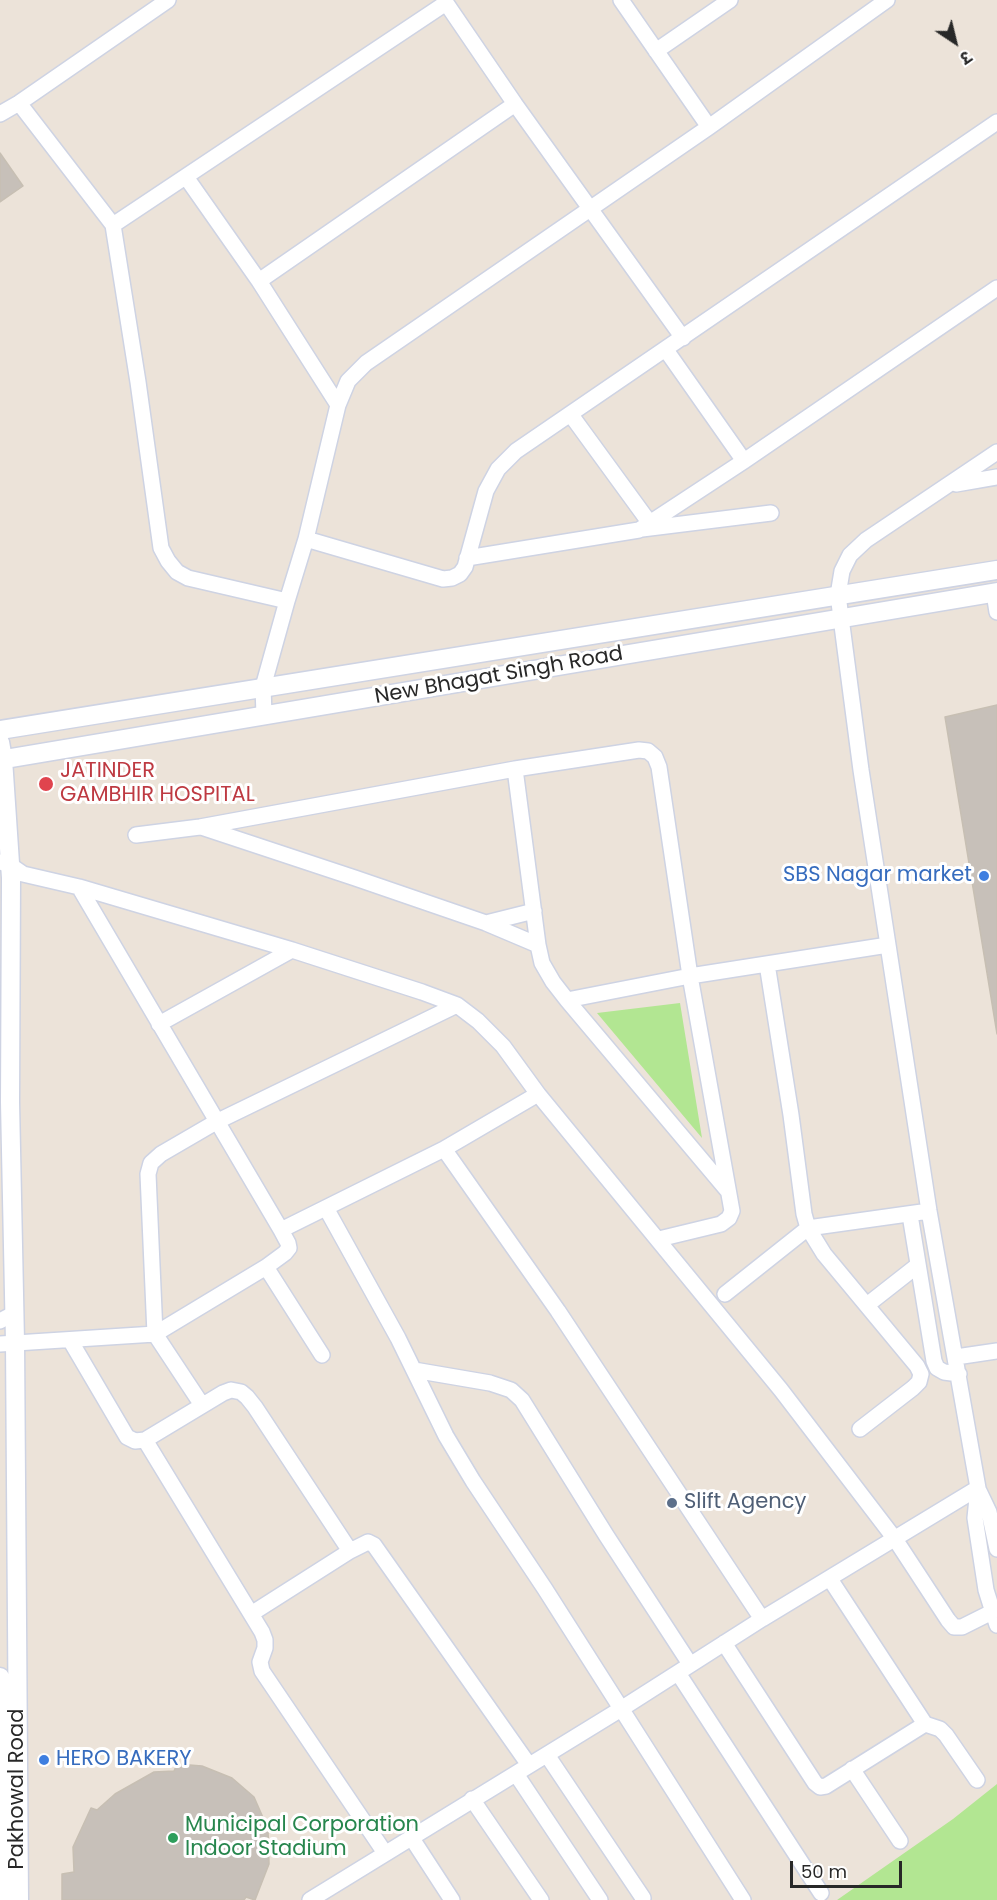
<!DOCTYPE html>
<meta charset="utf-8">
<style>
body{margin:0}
#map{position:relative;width:997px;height:1900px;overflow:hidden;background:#ece3d9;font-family:Poppins,"Noto Sans Devanagari",sans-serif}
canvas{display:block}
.north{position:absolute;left:925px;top:12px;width:60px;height:60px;-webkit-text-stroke:4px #fff;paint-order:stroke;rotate:145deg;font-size:16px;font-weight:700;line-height:24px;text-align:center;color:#282828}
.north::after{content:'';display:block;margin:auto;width:21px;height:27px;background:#282828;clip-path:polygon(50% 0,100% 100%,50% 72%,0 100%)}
.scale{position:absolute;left:790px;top:1861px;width:112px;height:27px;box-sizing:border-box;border:3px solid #282828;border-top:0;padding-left:8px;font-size:18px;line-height:21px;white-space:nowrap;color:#282828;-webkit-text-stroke:4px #fff;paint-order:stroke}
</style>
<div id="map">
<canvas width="997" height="1900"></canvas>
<div class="north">उ</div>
<div class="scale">50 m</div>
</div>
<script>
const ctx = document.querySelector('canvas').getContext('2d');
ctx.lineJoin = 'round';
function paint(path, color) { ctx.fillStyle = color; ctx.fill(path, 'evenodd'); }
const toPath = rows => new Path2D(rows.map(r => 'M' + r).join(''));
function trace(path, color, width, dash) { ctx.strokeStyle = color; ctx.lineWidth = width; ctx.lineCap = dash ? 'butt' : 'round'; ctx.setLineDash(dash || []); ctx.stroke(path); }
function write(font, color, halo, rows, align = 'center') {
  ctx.font = font + ' Poppins,sans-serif'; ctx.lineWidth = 6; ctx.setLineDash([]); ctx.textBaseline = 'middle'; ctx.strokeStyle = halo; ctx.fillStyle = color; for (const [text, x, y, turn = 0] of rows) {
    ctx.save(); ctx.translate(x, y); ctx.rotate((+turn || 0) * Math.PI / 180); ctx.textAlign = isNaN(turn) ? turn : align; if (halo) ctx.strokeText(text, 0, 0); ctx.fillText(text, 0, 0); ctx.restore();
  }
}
paint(toPath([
 [680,1003,702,1138,597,1013],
 [997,1784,997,1900,837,1900,953,1819]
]), '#b2e692');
const building = toPath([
 [0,153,23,186,0,202,0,153],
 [997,705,997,1034,945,717,997,705],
 [177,1764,202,1766,232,1778,254,1797,268,1829,269,1864,255,1900,246,1897,244,1900,62,1900,62,1874,74,1872,73,1847,91,1808,97,1810,115,1794,154,1772,174,1771,177,1764]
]);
paint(building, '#c7c0b9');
trace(building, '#c7bfb3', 1.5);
const minor = toPath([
 [444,0,515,104,683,338],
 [621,0,709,127],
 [656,51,730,0],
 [19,103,113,225,138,382,161,548,168,561,177,572,188,578,287,601,306,539,443,579,452,578,460,574,465,567,486,491,498,469,516,451,997,122],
 [0,114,19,103,168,0],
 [186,177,259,281,338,405],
 [113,225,446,3],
 [259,281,515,104],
 [666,350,744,461],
 [571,415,649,522],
 [997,452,866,540,850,555,842,571,838,595,861,770,888,945,929,1211,978,1488,975,1518,986,1590,997,1625],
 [956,484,997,477],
 [642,529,771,513],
 [306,539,338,405,348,381,366,363,709,127,887,0],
 [467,558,639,530,744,461,997,288],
 [994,593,997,612],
 [264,715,263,687,287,601],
 [515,769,639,750,648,751,655,757,659,767,690,976,732,1211,729,1218,721,1224,659,1239],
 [201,827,355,878,486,923,538,945],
 [136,835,200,827,515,769,538,945,542,963,553,982,567,1000,690,976,888,945],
 [0,862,10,865,23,874,79,887,292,950,422,992,457,1005,478,1021,503,1046,538,1094],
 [486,923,534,911],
 [767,964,791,1115,804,1214,808,1228,824,1254,917,1366,921,1374,919,1382,913,1388,860,1429],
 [567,1000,727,1190],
 [159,1024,292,950],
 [444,1149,558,1311,762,1619],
 [326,1208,398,1338,446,1436,473,1481,545,1589,743,1900],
 [910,1215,934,1361,937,1368,944,1372,959,1374],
 [281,1230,444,1149,538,1094,781,1390,895,1539,948,1620,954,1627,962,1627,992,1612],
 [266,1267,322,1355],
 [725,1294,808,1228,929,1211],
 [867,1305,918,1265],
 [0,1321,15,1313],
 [70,1340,127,1437,135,1441,145,1440,262,1632,265,1640,265,1648,260,1662,262,1671,385,1853],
 [0,1344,155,1334,266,1267,285,1253,289,1248,288,1243,281,1230,79,887],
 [956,1357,997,1351],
 [414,1370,490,1383,511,1390,522,1400,606,1535,690,1664],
 [202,1405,155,1334,148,1174,151,1163,161,1154,216,1122,457,1005],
 [145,1440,223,1393,231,1390,241,1392,247,1397,255,1407,350,1551,368,1542,374,1545,529,1765],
 [979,1491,989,1512,997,1549],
 [830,1579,925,1724,940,1729,946,1735,977,1780],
 [251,1614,350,1551],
 [724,1643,815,1783,820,1787,826,1786,925,1724],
 [678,1673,821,1893],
 [547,1755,643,1898],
 [852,1769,900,1841],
 [516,1774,600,1900],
 [472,1799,541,1900],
 [411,1837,452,1900],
 [310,1900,621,1709,762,1619,978,1488]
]);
const tertiary = toPath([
 [0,730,997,570],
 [0,742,3,759,11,878,10,1102,15,1342,19,1900],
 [0,760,997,592],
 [0,1677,2,1900]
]);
trace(minor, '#ced3e3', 18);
trace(tertiary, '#ced3e3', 21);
trace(minor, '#fff', 15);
trace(tertiary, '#fff', 18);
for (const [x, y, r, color] of [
 [46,784,8,"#e0444e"],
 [984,876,6,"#3f7fe0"],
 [672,1503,6,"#5c6f8a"],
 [44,1760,6,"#3f7fe0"],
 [173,1838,6,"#2e9e5b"]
]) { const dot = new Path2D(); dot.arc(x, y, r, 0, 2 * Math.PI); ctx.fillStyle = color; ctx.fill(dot); trace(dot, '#fff', 2); }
write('21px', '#282828', '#fff', [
 ["New Bhagat Singh Road",499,676,-10],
 ["Pakhowal Road",18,1789,-90]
]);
write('21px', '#be3a42', '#fff', [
 ["JATINDER",60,772],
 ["GAMBHIR HOSPITAL",60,796]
], 'left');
write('21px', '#366cbe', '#fff', [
 ["SBS Nagar market",972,876],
 ["HERO BAKERY",56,1760,"left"]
], 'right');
write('21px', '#4e5e75', '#fff', [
 ["Slift Agency",684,1503]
], 'left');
write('21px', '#27864d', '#fff', [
 ["Municipal Corporation",185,1826],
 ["Indoor Stadium",185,1850]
], 'left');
</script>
